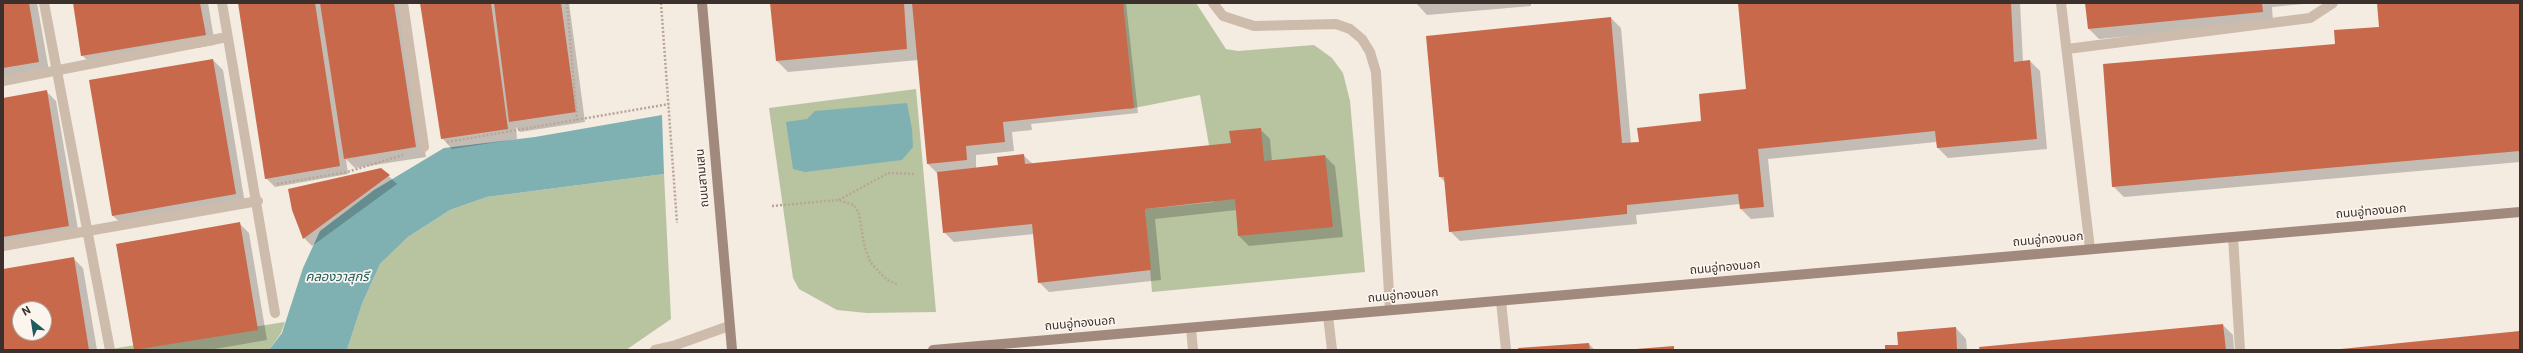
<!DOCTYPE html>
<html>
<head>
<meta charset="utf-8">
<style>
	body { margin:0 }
	#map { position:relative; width:2523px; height:353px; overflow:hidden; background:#f4ebe1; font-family:Roboto,sans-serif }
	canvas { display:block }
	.frame { position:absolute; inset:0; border:4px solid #3b302b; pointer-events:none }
	.north { position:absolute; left:12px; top:301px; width:40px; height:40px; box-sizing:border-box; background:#fbf5ee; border:1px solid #aea6a0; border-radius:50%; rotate:330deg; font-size:11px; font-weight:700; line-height:16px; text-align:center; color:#3b302b }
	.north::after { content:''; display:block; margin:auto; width:14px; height:18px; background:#1f5a5e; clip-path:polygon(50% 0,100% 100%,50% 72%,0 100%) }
</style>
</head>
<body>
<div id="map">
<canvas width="2523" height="353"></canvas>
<div class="frame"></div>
<div class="north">N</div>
</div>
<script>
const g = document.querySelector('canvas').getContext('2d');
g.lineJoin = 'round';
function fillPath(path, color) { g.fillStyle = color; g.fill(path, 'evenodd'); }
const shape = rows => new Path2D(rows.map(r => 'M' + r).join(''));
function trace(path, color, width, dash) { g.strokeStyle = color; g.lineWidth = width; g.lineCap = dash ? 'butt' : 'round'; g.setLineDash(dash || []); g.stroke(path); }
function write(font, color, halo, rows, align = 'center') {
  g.font = font + ' Roboto,"Noto Sans Thai",sans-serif'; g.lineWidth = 3.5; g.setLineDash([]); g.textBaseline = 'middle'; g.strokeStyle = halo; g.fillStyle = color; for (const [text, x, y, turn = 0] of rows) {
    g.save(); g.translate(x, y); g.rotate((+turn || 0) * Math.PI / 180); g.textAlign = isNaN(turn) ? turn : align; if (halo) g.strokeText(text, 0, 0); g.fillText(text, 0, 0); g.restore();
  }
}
fillPath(shape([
	[1120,3,1196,3,1226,49,1238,51,1314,45,1332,58,1343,73,1350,101,1365,272,1152,292,1145,209,1214,202,1209,145,1200,95,1129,109],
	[916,89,936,312,867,313,837,310,799,289,793,278,769,108],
	[664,174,671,319,626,350,347,350,362,304,380,264,408,237,450,210,487,197],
	[285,322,281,333,269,350,104,350]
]), '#b8c4a0');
fillPath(shape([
	[907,103,912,129,913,147,902,160,805,172,793,169,786,122,807,119,815,111],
	[662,115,664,174,487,197,450,210,408,237,380,264,362,304,347,350,269,350,282,333,303,268,320,231,374,190,444,148,535,137]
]), '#7fb0b2');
fillPath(shape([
	[3,3,37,3,49,71,3,79],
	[74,3,208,3,215,45,92,65,82,55],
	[239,3,401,3,426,157,355,168,346,159,348,174,275,187,266,178],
	[421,3,569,3,585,122,520,132,516,127,517,139,452,149,442,138],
	[771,3,1126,3,1138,113,1031,124,1032,130,1012,132,1014,151,976,155,976,169,999,166,1023,155,1033,164,1232,144,1260,129,1270,139,1272,161,1325,156,1335,166,1343,237,1249,246,1239,236,1237,210,1155,219,1161,280,1049,292,1039,282,1034,234,954,242,944,232,938,174,928,164,918,60,788,72,777,61],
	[1416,3,1531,3,1531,6,1427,15],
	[1739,3,2020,3,2023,62,2030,61,2040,71,2047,149,1948,158,1938,148,1936,142,1768,159,1774,217,1751,219,1741,209,1740,204,1636,215,1637,224,1460,241,1450,231,1445,182,1440,177,1611,18,1621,28,1631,144,1640,143,1702,122,1747,90],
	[2086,3,2313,3,2272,7,2273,23,2099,39,2089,29],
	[2378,3,2520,3,2520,162,2124,197,2113,186,2336,45,2380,27],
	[213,60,223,70,245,204,123,225,112,215],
	[46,91,56,101,79,235,3,248,3,99],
	[381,169,397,184,312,246,304,238,293,210],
	[239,223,249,233,267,340,209,350,135,350,118,244],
	[73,258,83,268,97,350,3,350,3,270],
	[20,309,44,309,44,333,20,333],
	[2223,325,2233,335,2234,350,1981,350],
	[1956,328,1966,339,1967,350,1886,350],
	[1589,344,1595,350,1519,350]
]), '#0003');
fillPath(shape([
	[3,3,29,3,39,62,3,68],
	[73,3,200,3,206,35,81,56],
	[238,3,315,3,340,166,265,179],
	[320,3,394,3,416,147,344,159],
	[420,3,491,3,508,129,441,139],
	[494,3,561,3,576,112,509,122],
	[770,3,904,3,907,49,776,61],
	[912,3,1123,3,1134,108,1003,122,1005,142,966,146,967,160,927,164],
	[1738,3,2011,3,2014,62,2030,60,2037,139,1937,148,1935,131,1758,149,1764,207,1740,209,1738,194,1627,205,1627,214,1449,232,1444,177,1439,177,1426,36,1611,17,1622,143,1639,142,1637,128,1701,121,1699,94,1746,89],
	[2085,3,2262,3,2263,12,2088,29],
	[2377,3,2520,3,2520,151,2112,187,2103,64,2335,44,2334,30,2379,27],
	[213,59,236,194,112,216,89,80],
	[47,90,69,226,3,237,3,98],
	[1261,128,1264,161,1325,155,1333,227,1238,236,1235,199,1145,209,1151,270,1038,283,1032,224,943,233,937,172,998,165,997,157,1024,154,1025,164,1231,143,1229,131],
	[381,168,390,175,303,239,292,210,288,189],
	[240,222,258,330,134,350,116,244],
	[74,257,89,350,3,350,3,269],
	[20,309,44,309,44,333,20,333],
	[2223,324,2226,350,1980,350,1979,347],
	[1956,327,1957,350,1885,350,1885,345,1898,345,1897,332],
	[2520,331,2520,350,2341,350,2341,349],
	[1589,343,1590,350,1518,350,1518,348],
	[1674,346,1674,350,1636,350,1636,349]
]), '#c8694b');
trace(shape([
	[567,3,577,120],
	[661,3,677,223],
	[447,142,669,104],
	[277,184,347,172,403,155],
	[839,200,888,173,914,174],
	[772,206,838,200,854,205,859,214,864,244,870,262,887,280,897,284]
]), '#b9a596', 2.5, [2, 2]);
trace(shape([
	[1213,3,1223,16,1254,26,1336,24,1350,29,1362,39,1370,52,1376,72,1390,310],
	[2061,3,2090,249],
	[2067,49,2310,18,2333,3],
	[2233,237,2240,350],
	[655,350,673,346,729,326]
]), '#cdbbac', 10);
trace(shape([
	[44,3,110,350],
	[222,3,275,313],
	[403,3,424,147],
	[3,81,227,37],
	[3,246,258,201],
	[1501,301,1506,350],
	[1328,316,1332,350],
	[1191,328,1193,350]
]), '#cdbbac', 10);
trace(shape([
	[702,3,732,350],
	[933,350,2520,212]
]), '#a18a7d', 10);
write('12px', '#3b302b', '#fbf5ee', [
	["ถนนสามเสน",703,178,-95],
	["ถนนอู่ทองนอก",2371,212,-5],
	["ถนนอู่ทองนอก",2048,240,-5],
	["ถนนอู่ทองนอก",1725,268,-5],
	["ถนนอู่ทองนอก",1403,296,-5],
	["ถนนอู่ทองนอก",1080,324,-5]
]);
write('italic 13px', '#1f5a5e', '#fbf5ee', [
	["คลองวาสุกรี",337,278]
]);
</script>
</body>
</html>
